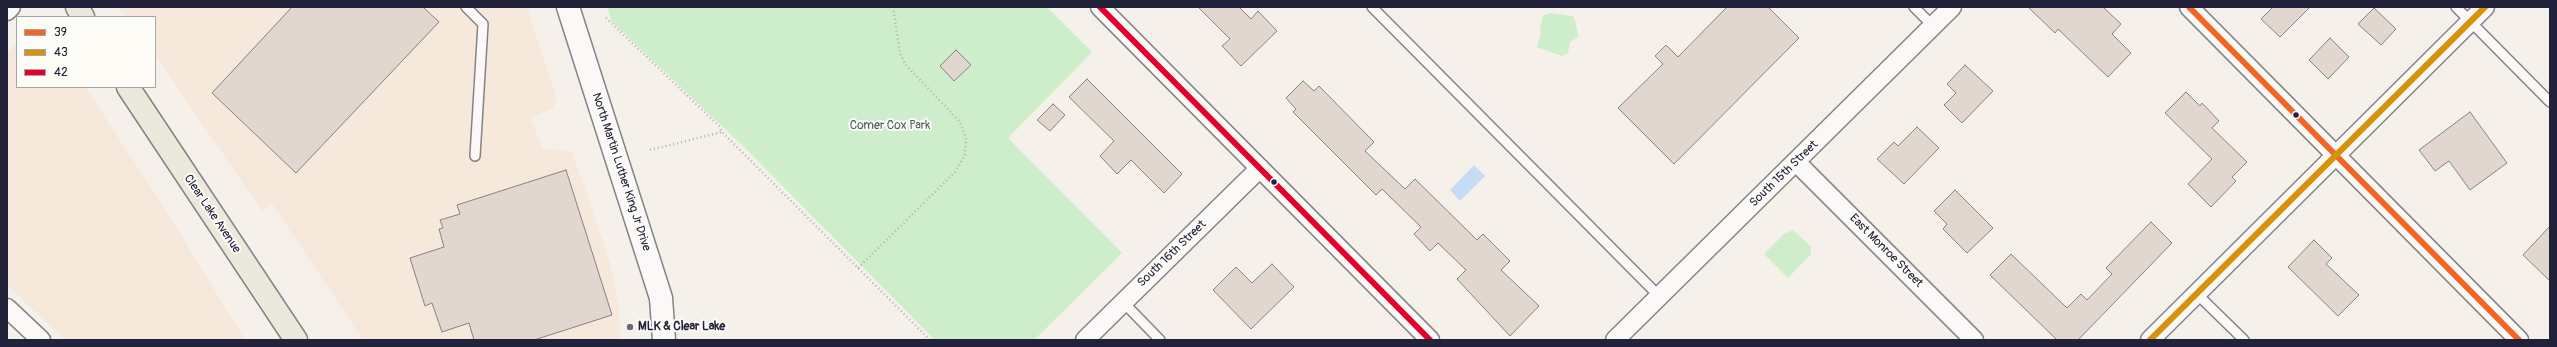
<!DOCTYPE html>
<html>
<head>
<meta charset="utf-8">
<style>
	body { margin:0 }
	#map { position:relative; width:2557px; height:347px; overflow:hidden; background:#f5f0ea; font-family:Pangolin,sans-serif }
	canvas { display:block }
	.frame { position:absolute; inset:0; border:8px solid #22223b; pointer-events:none }
	.legend { position:absolute; left:16px; top:16px; width:140px; height:72px; box-sizing:border-box; background:#fdfcf7; border:1px solid #a5a5ac; margin:0; padding:5px 7px; list-style:none; font-size:12px; color:#22223b }
	.legend li { display:flex; align-items:center; gap:8px; height:20px }
	.legend b { width:20px; border:1px solid #a5a5ac }
</style>
</head>
<body>
<div id="map">
<canvas width="2557" height="347"></canvas>
<div class="frame"></div>
<ul class="legend">
<li><b style="height:5px;background:#f26522"></b>39</li>
<li><b style="height:5px;background:#d79209"></b>43</li>
<li><b style="height:5px;background:#e4002b"></b>42</li>
</ul>
</div>
<script>
const g = document.querySelector('canvas').getContext('2d');
g.lineJoin = 'round';
function fillPath(path, color) { g.fillStyle = color; g.fill(path, 'evenodd'); }
const shape = rows => new Path2D(rows.map(r => 'M' + r).join(''));
function trace(path, color, width, dash) { g.strokeStyle = color; g.lineWidth = width; g.lineCap = dash ? 'butt' : 'round'; g.setLineDash(dash || []); g.stroke(path); }
function write(font, color, halo, rows, align = 'center') {
  g.font = font + ' Pangolin,sans-serif'; g.lineWidth = 4; g.setLineDash([]); g.textBaseline = 'middle'; g.strokeStyle = halo; g.fillStyle = color; for (const [text, x, y, turn = 0] of rows) {
    g.save(); g.translate(x, y); g.rotate((+turn || 0) * Math.PI / 180); g.textAlign = isNaN(turn) ? turn : align; if (halo) g.strokeText(text, 0, 0); g.fillText(text, 0, 0); g.restore();
  }
}
fillPath(shape([
	[118,7,525,7,528,10,557,100,552,109,530,118,543,149,572,151,611,266,618,303,621,340,363,340,271,202,262,211,155,55,155,17,126,17],
	[17,41,17,87,85,87,162,204,245,340,65,340,7,285,7,54]
]), '#f6e8db');
fillPath(shape([
	[607,7,1047,7,1092,52,1008,138,1122,253,1034,340,935,340,742,145,612,22],
	[1550,13,1573,16,1576,24,1578,37,1570,42,1568,53,1562,56,1537,47,1541,33,1540,27,1544,15],
	[1793,230,1811,247,1811,254,1788,278,1764,254,1784,234]
]), '#ceedca');
fillPath(shape([
	[1474,165,1485,176,1460,201,1450,190]
]), '#c5ddf4');
const building = shape([
	[292,7,423,7,439,22,296,173,212,93,292,7],
	[1198,7,1239,7,1251,19,1258,11,1277,31,1241,66,1222,46,1230,39,1198,7],
	[1727,7,1768,7,1799,38,1674,164,1618,108,1663,64,1655,56,1666,45,1678,57,1727,7],
	[2028,7,2103,7,2121,24,2112,34,2131,53,2108,77,2058,29,2055,33,2028,7],
	[2273,7,2310,7,2280,37,2261,19,2273,7],
	[2374,8,2396,29,2381,45,2358,24,2374,8],
	[2330,38,2349,57,2328,79,2309,60,2330,38],
	[956,50,971,65,954,81,940,66,956,50],
	[1965,65,1993,91,1962,123,1944,105,1956,93,1947,84,1965,65],
	[1087,79,1182,174,1164,193,1131,160,1117,174,1100,156,1114,141,1069,97,1087,79],
	[1303,81,1314,91,1319,86,1374,142,1365,151,1405,189,1415,179,1477,240,1483,234,1510,261,1501,270,1539,306,1510,336,1457,279,1466,270,1438,243,1430,251,1414,234,1421,227,1382,189,1376,195,1293,112,1296,109,1286,98,1303,81],
	[2186,92,2200,106,2202,103,2219,121,2212,128,2247,162,2232,177,2236,181,2211,207,2188,184,2212,159,2165,113,2186,92],
	[1053,104,1065,115,1050,131,1037,120,1053,104],
	[2470,112,2507,163,2470,190,2449,161,2435,171,2419,150,2470,112],
	[1917,127,1939,148,1904,184,1877,159,1894,142,1898,146,1917,127],
	[566,170,612,315,534,340,474,340,469,323,442,332,432,303,425,306,410,258,444,247,439,229,443,228,440,220,460,214,457,205,566,170],
	[1955,190,1993,228,1967,253,1943,229,1947,224,1934,211,1955,190],
	[2151,222,2172,243,2078,340,2057,340,1990,275,2011,254,2067,308,2081,294,2087,300,2112,274,2106,268,2151,222],
	[2550,226,2550,281,2523,255,2550,226],
	[2314,240,2332,258,2326,264,2359,295,2338,316,2288,267,2314,240],
	[1272,264,1294,287,1251,329,1213,290,1236,267,1252,283,1272,264]
]);
fillPath(building, '#e2d7ce');
trace(building, '#858385', 1);
const service = shape([
	[466,7,483,24,475,156],
	[1372,7,1659,296],
	[1914,7,1933,26],
	[2456,7,2550,102],
	[2197,294,2244,340],
	[1123,302,1160,340]
]);
const minor = shape([
	[1100,7,1430,340],
	[2189,7,2519,340],
	[7,11,11,7],
	[1796,162,1974,340],
	[7,308,41,340],
	[1085,340,1260,168],
	[1615,340,1952,7],
	[2150,340,2485,7]
]);
const tertiary = shape([
	[568,7,661,298,664,340]
]);
const primary = shape([
	[77,7,83,17],
	[128,87,296,340]
]);
trace(service, '#858385', 12);
trace(minor, '#858385', 21);
trace(tertiary, '#858385', 25);
trace(primary, '#858385', 25);
trace(shape([
	[606,18,719,126,722,132,930,340],
	[650,150,722,132],
	[858,268,955,172,965,155,966,138,960,122,905,64,900,53,893,7]
]), '#b3b2b4', 2.5, [1, 3]);
trace(service, '#faf9f7', 9);
trace(minor, '#faf9f7', 18);
trace(tertiary, '#faf9f7', 22);
trace(primary, '#ece8db', 22);
trace(shape([
	[2189,7,2519,340]
]), '#f26522', 6);
trace(shape([
	[2150,340,2485,7]
]), '#d79209', 6);
trace(shape([
	[1100,7,1430,340]
]), '#e4002b', 6);
for (const [x, y, r, color] of [
	[2296,115,3.5,"#22223b"],
	[1274,182,3.5,"#22223b"],
	[630,327,4,"#6c6a78"]
]) { const dot = new Path2D(); dot.arc(x, y, r, 0, 2 * Math.PI); g.fillStyle = color; g.fill(dot); trace(dot, '#fdfcf7', 1.5); }
write('12px', '#4c5e5e', '#fdfcf7', [
	["Comer Cox Park",890,126]
]);
write('12px', '#22223b', '#fdfcf7', [
	["North Martin Luther King Jr Drive",621,172,72],
	["South 15th Street",1784,174,-44],
	["Clear Lake Avenue",212,214,56],
	["East Monroe Street",1886,251,45],
	["South 16th Street",1172,254,-44]
]);
write('bold 12px', '#22223b', '#fdfcf7', [
	["MLK & Clear Lake",638,327]
], 'left');
</script>
</body>
</html>
